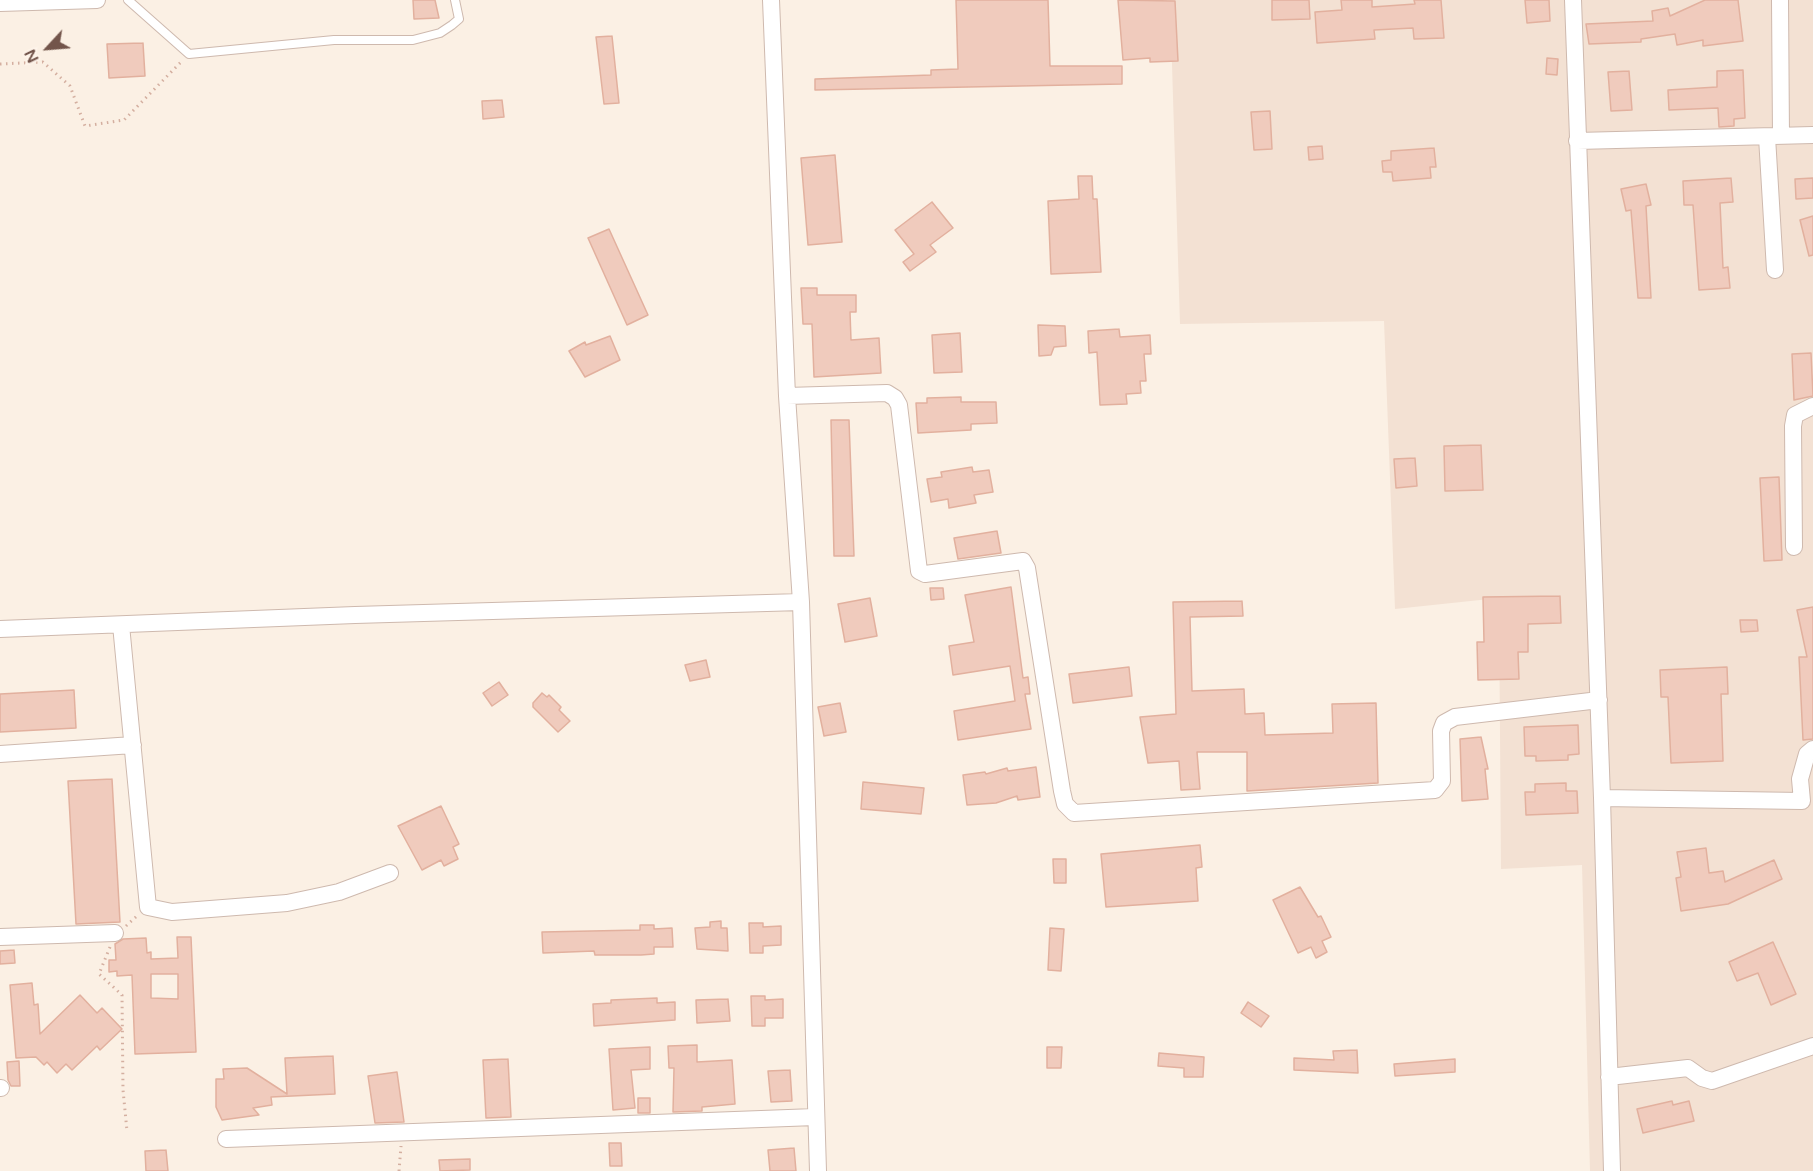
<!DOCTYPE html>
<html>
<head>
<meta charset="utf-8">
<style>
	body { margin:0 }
	#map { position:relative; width:1813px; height:1171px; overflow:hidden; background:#fbf0e4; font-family:"Varela Round",sans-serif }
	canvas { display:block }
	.north { position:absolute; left:18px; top:18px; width:60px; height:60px; -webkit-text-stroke:4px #fef4ea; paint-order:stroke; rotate:244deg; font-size:16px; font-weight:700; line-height:24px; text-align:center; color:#73554b }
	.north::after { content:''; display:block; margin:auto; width:21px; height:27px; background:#73554b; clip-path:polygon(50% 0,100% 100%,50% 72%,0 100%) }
</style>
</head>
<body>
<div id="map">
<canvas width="1813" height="1171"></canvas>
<div class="north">N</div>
</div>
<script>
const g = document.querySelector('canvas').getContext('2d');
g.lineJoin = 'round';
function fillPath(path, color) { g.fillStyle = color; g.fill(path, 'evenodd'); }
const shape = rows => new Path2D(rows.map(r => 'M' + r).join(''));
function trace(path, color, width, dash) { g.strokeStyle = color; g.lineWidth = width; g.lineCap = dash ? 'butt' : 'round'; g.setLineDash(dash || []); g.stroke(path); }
fillPath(shape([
	[1170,0,1813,0,1813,1171,1590,1171,1582,865,1501,869,1499,598,1395,609,1384,321,1180,324]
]), '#f3e1d3');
const building = shape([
	[413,0,435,0,439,18,414,19,413,0],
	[956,0,1048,0,1050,66,1122,66,1122,84,815,90,815,79,931,75,931,70,958,69,956,0],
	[1118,0,1175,1,1178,61,1150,62,1150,58,1123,60,1118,0],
	[1272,0,1309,0,1310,19,1272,20,1272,0],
	[1341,0,1372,0,1372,7,1415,4,1414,0,1441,0,1444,38,1414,39,1413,28,1374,30,1375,39,1317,43,1315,12,1342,10,1341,0],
	[1525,0,1549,0,1550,21,1527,23,1525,0],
	[1705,0,1738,0,1743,41,1703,46,1703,40,1677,45,1675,34,1641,39,1641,42,1589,44,1586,24,1653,21,1652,11,1668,8,1670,16,1705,0],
	[612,36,619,103,604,104,596,37,612,36],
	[143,43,145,76,109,78,107,44,143,43],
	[1547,58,1558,59,1557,75,1546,74,1547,58],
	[1743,70,1745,118,1734,119,1734,126,1719,127,1718,108,1669,110,1668,90,1717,87,1717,71,1743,70],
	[1629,71,1632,110,1611,111,1608,72,1629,71],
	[502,100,504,117,483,119,482,101,502,100],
	[1270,111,1272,149,1254,150,1251,112,1270,111],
	[1322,146,1323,159,1309,160,1308,147,1322,146],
	[1434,148,1436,167,1430,167,1431,178,1393,181,1392,172,1383,172,1382,161,1391,160,1391,151,1434,148],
	[835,155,842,242,808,245,801,158,835,155],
	[1078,176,1092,176,1093,199,1097,199,1101,272,1051,274,1048,201,1079,199,1078,176],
	[1731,178,1733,202,1720,203,1723,268,1728,267,1730,288,1699,290,1693,205,1684,205,1683,181,1731,178],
	[1813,178,1813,198,1796,199,1795,179,1813,178],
	[1646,184,1651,205,1646,206,1651,298,1638,298,1631,210,1626,211,1621,189,1646,184],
	[932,202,953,228,930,245,936,252,910,271,903,262,914,254,895,230,932,202],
	[1813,216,1813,255,1809,256,1800,220,1813,216],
	[609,229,648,315,627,325,588,238,609,229],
	[801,288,817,288,817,295,856,295,856,312,850,312,851,340,879,338,881,373,814,377,812,324,803,324,801,288],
	[1038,325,1065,326,1066,346,1054,347,1051,355,1039,356,1038,325],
	[1119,329,1120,337,1150,335,1151,354,1144,354,1146,381,1140,381,1141,393,1126,394,1127,404,1100,405,1097,352,1089,353,1088,331,1119,329],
	[960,333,962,372,934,373,932,335,960,333],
	[610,336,620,360,585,377,569,351,585,342,586,345,610,336],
	[1811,353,1813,396,1794,400,1792,354,1811,353],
	[961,397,961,402,996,402,997,423,971,424,971,430,918,433,916,403,927,403,927,398,961,397],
	[831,420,849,420,854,556,834,556,831,420],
	[1481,445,1483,490,1445,491,1444,446,1481,445],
	[1415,458,1417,486,1396,488,1394,459,1415,458],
	[972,467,973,472,989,470,993,492,974,495,976,503,949,508,948,499,931,502,927,479,942,477,941,472,972,467],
	[1779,477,1782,560,1764,561,1760,478,1779,477],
	[997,531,1001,553,958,559,954,538,997,531],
	[1011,587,1023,678,1028,677,1030,694,1025,694,1031,729,958,740,954,711,1015,701,1010,666,953,675,949,646,974,642,965,595,1011,587],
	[930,588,943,588,944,599,931,600,930,588],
	[1560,596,1561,623,1528,624,1528,652,1518,652,1519,679,1478,680,1477,642,1484,642,1483,597,1560,596],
	[870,598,877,636,845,642,838,604,870,598],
	[1242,601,1243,616,1190,617,1192,691,1244,689,1245,714,1264,713,1265,735,1333,733,1332,704,1376,703,1378,783,1247,791,1247,752,1197,752,1200,789,1181,790,1179,761,1148,763,1140,717,1176,714,1173,602,1242,601],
	[1813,607,1813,739,1803,740,1799,657,1807,657,1797,610,1813,607],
	[1740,620,1757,620,1758,631,1741,632,1740,620],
	[706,660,710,677,690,681,685,665,706,660],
	[1129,667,1132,696,1073,703,1069,674,1129,667],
	[1727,667,1728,694,1721,694,1723,761,1671,763,1668,697,1661,697,1660,670,1727,667],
	[499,682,508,695,492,706,483,693,499,682],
	[74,690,76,728,0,732,0,694,74,690],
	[542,693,547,697,549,695,561,707,559,710,570,721,558,732,533,707,533,703,542,693],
	[840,703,846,732,824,736,818,707,840,703],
	[1578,725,1579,754,1568,755,1568,760,1536,761,1536,756,1525,756,1524,727,1578,725],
	[1481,737,1488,769,1485,769,1488,799,1462,801,1460,739,1481,737],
	[1036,767,1040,797,1018,800,1017,796,996,803,967,805,963,775,985,772,986,774,1007,768,1008,771,1036,767],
	[112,779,120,922,76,924,68,781,112,779],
	[863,782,924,788,921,814,861,809,863,782],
	[1566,783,1566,791,1577,791,1578,813,1526,815,1525,792,1535,792,1535,784,1566,783],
	[441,806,459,844,453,847,458,859,444,866,441,860,422,870,398,826,441,806],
	[1200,845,1202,867,1196,868,1198,901,1106,907,1101,854,1200,845],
	[1706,848,1709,873,1723,871,1725,882,1774,860,1782,879,1728,904,1681,911,1676,878,1681,877,1677,852,1706,848],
	[1053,859,1066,859,1066,883,1054,883,1053,859],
	[1300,887,1318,917,1321,916,1331,937,1322,941,1327,952,1316,958,1311,947,1298,953,1273,900,1300,887],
	[721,921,721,928,727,928,728,951,697,949,695,928,710,927,710,922,721,921],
	[749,923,763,923,763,927,781,926,781,945,763,946,763,953,750,953,749,923],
	[640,925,654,925,654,929,672,928,673,947,654,947,654,954,641,955,595,955,594,951,543,953,542,932,640,930,640,925],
	[1050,928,1064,929,1061,971,1048,970,1050,928],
	[177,937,191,937,196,1052,135,1054,132,975,117,976,117,971,109,972,109,960,116,960,115,944,123,939,146,938,147,953,151,952,151,959,178,958,177,937],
	[151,974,178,974,178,999,151,998,151,974],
	[1773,942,1796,994,1771,1005,1758,973,1737,981,1729,962,1773,942],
	[14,950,15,963,0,964,0,951,14,950],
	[32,983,34,1005,38,1004,40,1034,80,995,97,1013,102,1008,122,1029,100,1050,97,1046,72,1070,66,1064,57,1073,47,1062,44,1065,36,1057,16,1058,10,985,32,983],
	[751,996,765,996,765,1000,783,999,783,1018,765,1018,765,1026,752,1026,751,996],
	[657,998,657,1003,675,1002,675,1020,594,1026,593,1004,611,1003,611,1000,657,998],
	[728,999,730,1021,697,1023,696,1000,728,999],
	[1248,1002,1269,1016,1261,1027,1241,1013,1248,1002],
	[697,1045,697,1062,732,1060,735,1104,702,1107,702,1111,673,1112,674,1068,669,1068,668,1046,697,1045],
	[650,1047,650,1069,631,1070,635,1108,613,1110,609,1049,650,1047],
	[1047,1047,1062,1047,1061,1068,1047,1068,1047,1047],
	[1357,1050,1358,1073,1294,1070,1294,1058,1334,1060,1333,1051,1357,1050],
	[1159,1053,1204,1057,1203,1077,1184,1077,1184,1068,1158,1066,1159,1053],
	[333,1056,335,1094,271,1097,272,1105,253,1108,259,1115,222,1120,216,1107,216,1079,224,1079,223,1069,247,1068,287,1094,285,1058,333,1056],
	[508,1059,511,1117,486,1118,483,1060,508,1059],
	[1455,1059,1455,1072,1395,1076,1394,1064,1455,1059],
	[19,1061,20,1086,11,1086,8,1080,7,1062,19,1061],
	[790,1070,792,1101,771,1102,768,1071,790,1070],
	[397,1072,404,1122,375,1123,368,1076,397,1072],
	[638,1098,650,1098,650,1113,638,1113,638,1098],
	[1672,1101,1673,1105,1689,1101,1694,1121,1643,1133,1637,1109,1672,1101],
	[609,1143,621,1143,622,1166,610,1166,609,1143],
	[794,1148,796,1171,770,1171,768,1150,794,1148],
	[166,1150,168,1171,146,1171,145,1151,166,1150],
	[470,1159,470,1170,440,1171,439,1160,470,1159]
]);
fillPath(building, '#f0cbbd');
trace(building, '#e2b09e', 1.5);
const service = shape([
	[128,0,189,54,334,40,413,40,440,33,452,25,459,19,455,0]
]);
const minor = shape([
	[771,0,787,396,801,602,818,1171],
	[1573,0,1602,798,1612,1171],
	[1780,0,1781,136],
	[0,3,97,0],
	[1767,137,1775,270],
	[1577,141,1813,135],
	[787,396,887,393,895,398,899,405,919,571,925,574,1023,561,1027,568,1062,791,1065,804,1074,813,1435,790,1442,781,1441,731,1444,723,1455,717,1599,700],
	[1794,547,1793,426,1795,415,1813,406],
	[121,625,148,907,172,912,287,903,339,892,390,873],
	[0,629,355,615,801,602],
	[0,754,133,745],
	[1602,798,1802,801,1800,779,1807,754,1813,749],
	[0,937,115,933],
	[1609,1077,1688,1068,1702,1078,1712,1081,1813,1046],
	[0,1088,1,1088],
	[226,1139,815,1117]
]);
trace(service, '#ceb9ae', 10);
trace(minor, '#ceb9ae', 18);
trace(shape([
	[0,64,43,62,70,86,85,126,124,120,182,61],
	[126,926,137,916],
	[110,947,99,974,122,995,123,1090,127,1131],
	[399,1171,401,1146]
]), '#d4afa0', 3, [1.5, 4.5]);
trace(service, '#fff', 8);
trace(minor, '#fff', 16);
</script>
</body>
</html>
